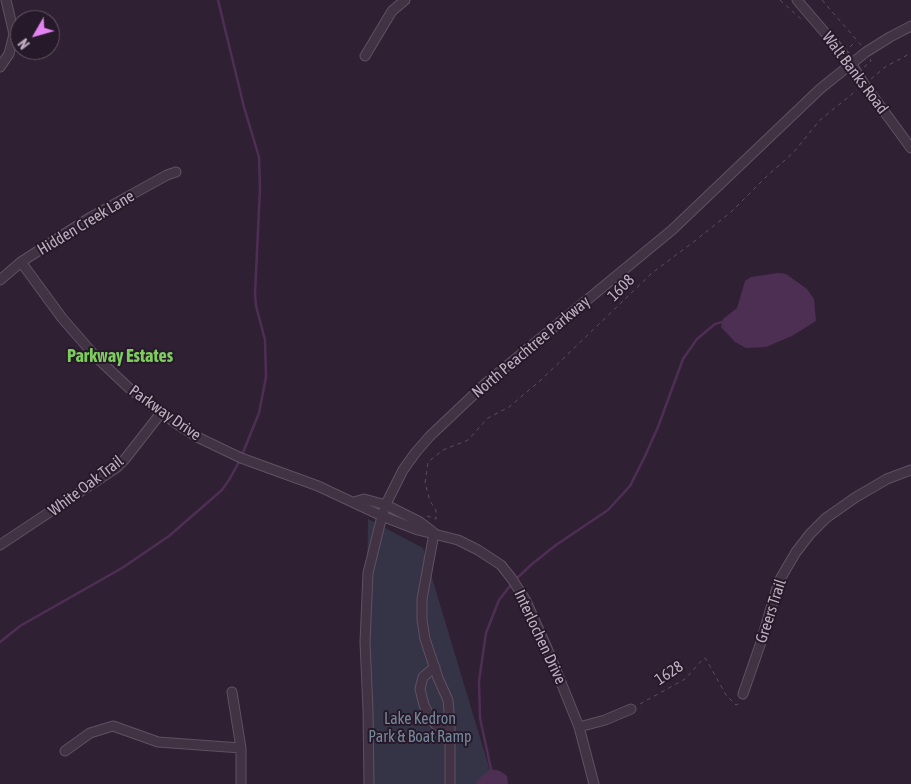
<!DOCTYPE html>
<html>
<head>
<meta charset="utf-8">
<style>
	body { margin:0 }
	#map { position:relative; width:911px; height:784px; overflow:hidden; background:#302034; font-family:"Asap Condensed",sans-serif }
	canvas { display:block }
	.north { position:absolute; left:10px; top:10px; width:50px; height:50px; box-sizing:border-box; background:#261929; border:1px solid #635466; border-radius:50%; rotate:232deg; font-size:14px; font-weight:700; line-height:20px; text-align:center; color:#bfadc2 }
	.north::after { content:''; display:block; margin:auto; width:18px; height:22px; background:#e482f1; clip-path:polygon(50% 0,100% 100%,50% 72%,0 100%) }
</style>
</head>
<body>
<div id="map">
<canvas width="911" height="784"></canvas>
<div class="north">N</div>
</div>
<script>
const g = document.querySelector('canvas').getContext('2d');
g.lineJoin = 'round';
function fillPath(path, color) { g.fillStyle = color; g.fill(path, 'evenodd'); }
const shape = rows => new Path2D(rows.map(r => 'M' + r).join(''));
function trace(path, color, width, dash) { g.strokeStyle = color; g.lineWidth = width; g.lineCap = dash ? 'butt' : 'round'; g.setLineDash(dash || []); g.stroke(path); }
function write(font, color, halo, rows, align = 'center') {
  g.font = font + ' "Asap Condensed",sans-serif'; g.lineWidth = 4; g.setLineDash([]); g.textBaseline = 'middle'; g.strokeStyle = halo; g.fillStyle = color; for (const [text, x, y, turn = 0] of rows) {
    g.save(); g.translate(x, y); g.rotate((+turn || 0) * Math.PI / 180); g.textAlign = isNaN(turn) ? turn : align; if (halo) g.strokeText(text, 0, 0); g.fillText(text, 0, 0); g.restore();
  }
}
fillPath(shape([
	[368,519,423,548,494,784,364,784]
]), '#353447');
fillPath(shape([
	[778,273,786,274,807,289,814,299,816,321,792,336,766,347,746,348,735,342,721,327,723,319,737,308,745,281,751,277],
	[491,769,500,771,507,776,508,784,476,784,481,777]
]), '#4e2f54');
trace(shape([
	[218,0,244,107,259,157,260,188,255,294,256,306,265,340,266,377,259,413,242,455],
	[0,642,20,626,122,568,169,536,222,490,229,480,240,460],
	[491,769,480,718,479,681,486,633,499,600,514,581,532,564,556,545,608,510,630,486,645,456,658,427,683,359,697,339,715,324,722,322]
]), '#4e2f54', 2.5);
const minor = shape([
	[797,0,851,63,864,84,911,148],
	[365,56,392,11,405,0],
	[0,67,9,54,14,34,6,0],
	[21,262,62,318,96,357,129,388,177,424,195,436,241,458,318,486,382,516,418,530,458,540,478,550,501,565,512,579,526,601,550,655,579,727,594,784],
	[0,280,21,262,91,217,167,175,176,172],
	[354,502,364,499,386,505,420,522,433,532],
	[434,533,422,599,422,620,425,639,438,678,448,700,450,724,450,784],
	[0,545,116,468,125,459,161,413],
	[435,667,423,677,420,689,424,705,429,715,436,725,450,731],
	[232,692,241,748,241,784],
	[743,694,760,645,779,581,796,552,810,534,826,518,856,497,887,479,911,470],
	[579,727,605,720,631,709],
	[65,751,90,733,113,726,158,742,241,748],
	[369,784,368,710,365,642,368,573,382,516,387,502,403,470,416,452,430,436,485,384,672,230,820,89,866,52,890,37,911,26]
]);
trace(minor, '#605063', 11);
trace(shape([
	[780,0,801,19],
	[822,0,861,45],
	[850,47,856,41],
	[864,67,871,61,870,59],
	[871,79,885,67,911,53],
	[427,516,436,519,436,510,430,501,425,483,428,462,443,450,468,440,488,418,509,407,541,380,652,273,696,240,731,212,768,175,793,153,820,120,857,90],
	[640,704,685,679,704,658,706,659,726,695,736,705,741,703]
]), '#584f62', 1, [4, 4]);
trace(minor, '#423344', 9);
write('16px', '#bfadc2', '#261929', [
	["Walt Banks Road",855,73,53],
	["Hidden Creek Lane",86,223,-31],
	["1608",621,288,-45],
	["North Peachtree Parkway",531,347,-40],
	["Parkway Drive",165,413,35],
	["White Oak Trail",86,486,-37],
	["Greers Trail",771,611,-72],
	["Interlochen Drive",540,637,65],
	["1628",669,673,-33]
]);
write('16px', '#75889b', '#261929', [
	["Lake Kedron",420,719],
	["Park & Boat Ramp",420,737]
]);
write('bold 18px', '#7ecc5e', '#261929', [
	["Parkway Estates",120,356]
]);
</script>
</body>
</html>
